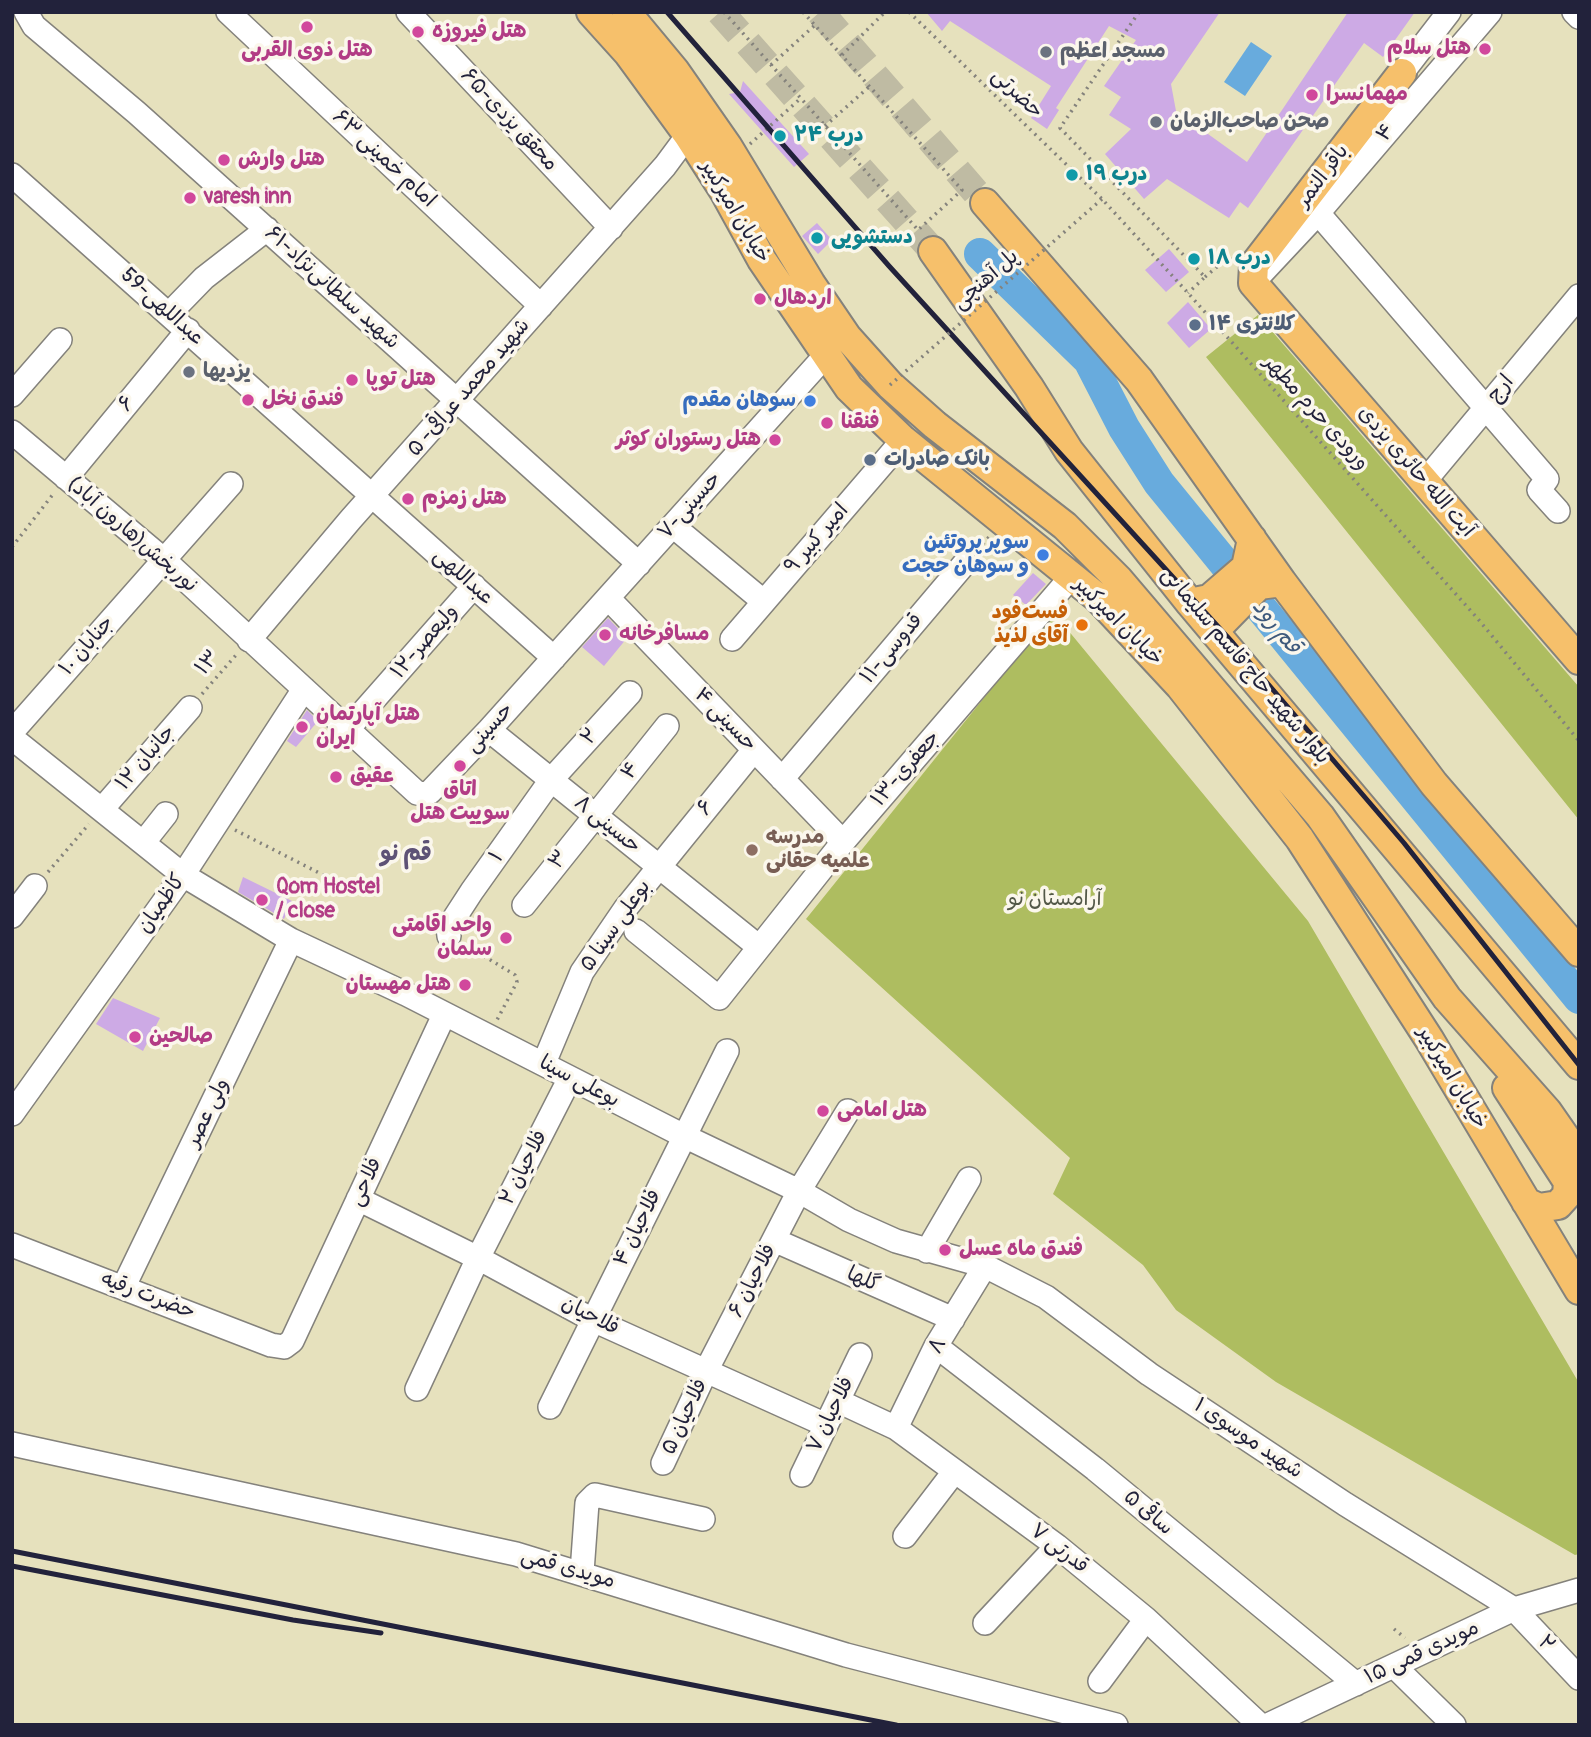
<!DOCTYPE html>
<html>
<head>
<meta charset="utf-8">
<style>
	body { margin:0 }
	#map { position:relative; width:1591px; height:1737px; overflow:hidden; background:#e6e1bd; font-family:Pangolin,sans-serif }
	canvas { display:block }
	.frame { position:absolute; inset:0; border:14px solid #22223b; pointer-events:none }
</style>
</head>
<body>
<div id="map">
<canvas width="1591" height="1737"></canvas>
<div class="frame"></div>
</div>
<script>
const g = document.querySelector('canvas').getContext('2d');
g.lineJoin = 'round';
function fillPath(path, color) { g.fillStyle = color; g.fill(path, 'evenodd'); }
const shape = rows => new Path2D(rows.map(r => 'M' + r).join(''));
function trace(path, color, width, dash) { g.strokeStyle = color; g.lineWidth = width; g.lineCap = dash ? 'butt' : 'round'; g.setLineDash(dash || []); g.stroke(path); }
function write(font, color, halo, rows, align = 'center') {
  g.font = font + ' Pangolin,"Playpen Sans Arabic",sans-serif'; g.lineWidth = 7; g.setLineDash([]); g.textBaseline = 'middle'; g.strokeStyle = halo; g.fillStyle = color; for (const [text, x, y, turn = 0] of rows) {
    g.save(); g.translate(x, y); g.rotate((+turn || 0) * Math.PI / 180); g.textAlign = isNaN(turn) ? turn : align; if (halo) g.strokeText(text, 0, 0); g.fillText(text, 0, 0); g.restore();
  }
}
fillPath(shape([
	[1258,315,1579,687,1579,820,1206,357],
	[1053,612,1308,921,1579,1383,1579,1554,1575,1555,1276,1382,1176,1310,1143,1265,1053,1194,1070,1158,806,919]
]), '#aebd60');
fillPath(shape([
	[1251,42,1272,56,1245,96,1224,82]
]), '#68abdd');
trace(shape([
	[980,254,1089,360,1124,428,1159,483,1579,998]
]), '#68abdd', 32);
fillPath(shape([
	[926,12,1220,12,1171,84,1176,111,1247,162,1348,12,1415,12,1383,57,1364,43,1248,208,1240,202,1229,218,1167,179,1144,199,1105,154,1131,129,1109,115,1121,97,1104,86,1136,40,1109,26,1056,108,1059,110,1047,129,1031,118,1051,86,950,21,942,31],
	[743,81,809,154,794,167,729,94,740,92],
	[817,223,832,240,818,254,802,236],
	[1169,249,1189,272,1166,292,1145,270],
	[1188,302,1211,329,1189,348,1167,323],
	[1033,573,1046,584,1026,605,1013,595],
	[608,618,627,638,604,666,582,647],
	[307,710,318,721,296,747,287,741],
	[243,877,292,901,284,919,238,892],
	[113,998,160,1018,143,1051,96,1024]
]), '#cdaae5');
trace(shape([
	[720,12,933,251],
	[820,12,985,203]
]), '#bfbba3', 28, [28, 14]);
const minor = shape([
	[26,12,34,26,137,113,639,564],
	[228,12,541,306],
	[408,12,611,228],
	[1574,12,1579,17],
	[1402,73,1449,12],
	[12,175,554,658],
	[1318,213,1547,479,1539,490,1558,511],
	[1259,276,1318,213,1490,12],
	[170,313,204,278,267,229],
	[12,395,60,340],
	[12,432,163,559,417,793,424,794,430,792,489,730,826,355],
	[66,478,188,330],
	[1424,482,1579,296],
	[673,526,763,601],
	[608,598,843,842],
	[732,639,903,440],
	[249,640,351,519,665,166,688,135],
	[348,729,474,586],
	[489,730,759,947],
	[12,732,231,484],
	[12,738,183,875,291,940,406,994,684,1136,799,1191,849,1220,896,1241,985,1266,1046,1297,1149,1374,1345,1504,1514,1609,1579,1678],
	[782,779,965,563],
	[103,808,190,708],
	[143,843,166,814],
	[524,905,667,726],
	[12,916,35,886],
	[636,931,719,998,843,842,1072,576],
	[449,936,448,928,472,891,551,780,630,693],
	[544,1063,582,972,625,909,754,750],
	[12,1114,183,875,304,689],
	[358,1199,478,1258,593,1320,826,1425],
	[774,1240,953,1319],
	[12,1245,271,1345,284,1347,292,1341,444,1015],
	[927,1251,969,1179],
	[124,1286,291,940],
	[936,1346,1095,1469,1356,1684],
	[417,1389,478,1258,570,1078],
	[838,1401,896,1428,1057,1546,1146,1619,1260,1725],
	[550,1407,727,1051],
	[896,1428,936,1346,985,1266],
	[12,1444,516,1554,846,1655,1116,1725],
	[663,1463,706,1371,799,1191,848,1111],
	[802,1475,860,1355],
	[905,1536,954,1472],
	[582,1572,587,1503,595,1495,703,1519],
	[985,1623,1057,1546],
	[1395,1667,1454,1725],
	[1100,1681,1146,1619],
	[1268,1725,1514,1609,1579,1590]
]);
const major = shape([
	[591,12,628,53,688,135,724,191,762,260,849,388,903,440,1098,598,1180,686,1300,839,1429,1039,1579,1290],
	[626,12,675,71,728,147,811,284,847,337,890,385,935,425,1065,526,1119,580,1320,816,1447,998,1547,1111,1579,1157],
	[1402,73,1254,265,1253,283,1579,660],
	[985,203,1139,380,1282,582,1434,784,1579,952],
	[933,251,1029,387,1069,451,1190,603,1579,1065],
	[1190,603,1209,599,1246,567,1252,539],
	[1214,631,1259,585,1282,582],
	[1507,1088,1568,1182,1567,1195,1558,1205,1539,1208,1526,1202]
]);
trace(minor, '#84827c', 26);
trace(major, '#84827c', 32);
trace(shape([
	[724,12,918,230,962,190,803,12],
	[909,12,1102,199,1188,293,1478,619,1579,741],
	[1139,12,1060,128,1205,277,1188,293],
	[842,55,885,12],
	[771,65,815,25],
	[825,126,870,86],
	[750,144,801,98],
	[1205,277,1230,256,1232,258],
	[12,547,54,493],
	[978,549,990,536],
	[202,694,236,655],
	[235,830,333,880],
	[48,872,89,824],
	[466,945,515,975,517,982,497,1020],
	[1394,1629,1405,1638]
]), '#84827c', 3.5, [2, 5]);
trace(minor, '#fff', 23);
trace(major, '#f6c06b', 28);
trace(shape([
	[667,12,889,266,1233,643,1404,843,1579,1065],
	[12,1551,896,1725],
	[12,1566,293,1620,381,1633]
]), '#22223b', 5);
trace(shape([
	[890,385,1102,199]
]), '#84827c', 3.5, [2, 5]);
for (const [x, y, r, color] of [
	[307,27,7,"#d1479c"],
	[418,32,7,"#d1479c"],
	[1485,49,7,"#d1479c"],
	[1046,52,7,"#6b7280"],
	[1312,95,7,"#d1479c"],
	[1156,122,7,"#6b7280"],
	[780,136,7,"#0f9aa8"],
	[224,160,7,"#d1479c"],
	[1072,175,7,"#0f9aa8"],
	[190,198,7,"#d1479c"],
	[817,238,7,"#0f9aa8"],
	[1194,259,7,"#0f9aa8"],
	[760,299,7,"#d1479c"],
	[1195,325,7,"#5c6f8a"],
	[189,372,7,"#6b7280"],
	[352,380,7,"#d1479c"],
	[248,400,7,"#d1479c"],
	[810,401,7,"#3f7fe0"],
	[827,423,7,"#d1479c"],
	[775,440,7,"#d1479c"],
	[870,460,7,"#5c6f8a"],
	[408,499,7,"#d1479c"],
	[1043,555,7,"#3f7fe0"],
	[1082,625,7,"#e8710a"],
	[605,635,7,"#d1479c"],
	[302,727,7,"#d1479c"],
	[460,766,7,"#d1479c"],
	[336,777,7,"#d1479c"],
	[752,850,7,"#8d6e63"],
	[262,900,7,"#d1479c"],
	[506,938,7,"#d1479c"],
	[465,985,7,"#d1479c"],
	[135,1037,7,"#d1479c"],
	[823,1111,7,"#d1479c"],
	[945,1250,7,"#d1479c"]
]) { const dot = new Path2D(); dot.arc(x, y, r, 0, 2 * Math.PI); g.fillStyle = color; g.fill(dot); trace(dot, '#fbf7ec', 2.5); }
write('bold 21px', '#b23c85', '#fbf7ec', [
	["هتل فیروزه",432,32],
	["هتل سلام",1471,49,"right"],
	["هتل ذوی القربی",307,51,"center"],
	["مهمانسرا",1326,95],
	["هتل وارش",238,160],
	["varesh inn",204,198],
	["اردهال",774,299],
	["هتل توپا",366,380],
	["فندق نخل",262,400],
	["فنقنا",841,423],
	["هتل رستوران کوثر",761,440,"right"],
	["هتل زمزم",422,499],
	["مسافرخانه",619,635],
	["هتل آپارتمان",316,715],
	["ایران",316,739],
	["عقیق",350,777],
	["اتاق",460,790,"center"],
	["سوییت هتل",460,814,"center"],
	["Qom Hostel",276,888],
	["/ close",276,912],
	["واحد اقامتی",492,926,"right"],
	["سلمان",492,950,"right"],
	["هتل مهستان",451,985,"right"],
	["صالحین",149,1037],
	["هتل امامی",837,1111],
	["فندق ماه عسل",959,1250]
], 'left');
write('bold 21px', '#5b616d', '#fbf7ec', [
	["مسجد اعظم",1060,52],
	["صحن صاحب‌الزمان",1170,122],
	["یزدیها",203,372]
], 'left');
write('21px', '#22223b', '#fbf7ec', [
	["حضرتی",1017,94,44],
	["محقق یزدی-۶۵",509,120,47],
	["۴",1386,133,-50],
	["امام خمینی ۶۳",384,159,43],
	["باقر النمر",1323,176,-53],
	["خیابان امیرکبیر",735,212,59],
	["پل آهنچی",986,280,-41],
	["شهید سلطانی‌نژاد-۶۱",332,288,42],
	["عبداللهی-59",162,307,42],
	["شهید محمد عراقی- ۵",469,388,-49],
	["ارج",1501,389,-50],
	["۶",127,404,-50],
	["ورودی حرم مطهر",1316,413,48],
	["آیت الله‌ حائری‌ یزدی",1416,472,49],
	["حسینی-۷",690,506,-48],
	["نوربخش(هارون آباد)",132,535,41],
	["امیر کبیر ۹",817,539,-49],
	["عبداللهی",463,577,42],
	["خیابان امیرکبیر",1118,622,45],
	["ولیعصر-۱۲",425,642,-49],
	["جنابان ۱۰",87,646,-49],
	["قدوسی-۱۱",892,649,-50],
	["۱۳",208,663,-49],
	["بلوار شهید حاج قاسم سلیمانی",1245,666,50],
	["حسینی ۴",725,720,46],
	["حسینی",490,728,-47],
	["۲",590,737,-48],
	["جانبان ۱۲",146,758,-49],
	["جعفری-۱۳",906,769,-49],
	["۴",631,771,-51],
	["۶",706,808,-51],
	["حسینی ۸",607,825,39],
	["۱",497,857,-55],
	["۳",559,860,-51],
	["کاظمیان",162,904,-55],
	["بوعلی سینا ۵",616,926,-55],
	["خیابان امیرکبیر",1452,1078,59],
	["بوعلی سینا",579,1082,28],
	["ولی عصر",208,1113,-64],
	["فلاحیان ۲",524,1168,-63],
	["فلاحی",366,1182,-65],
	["فلاحیان ۴",638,1228,-64],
	["گلها",863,1280,24],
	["فلاحیان ۶",753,1281,-63],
	["حضرت رقیه",148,1296,21],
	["فلاحیان",590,1316,27],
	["۸",938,1346,-61],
	["فلاحیان ۷",831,1415,-64],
	["فلاحیان ۵",685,1417,-65],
	["شهید موسوی ۱",1248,1439,34],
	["ساقی ۵",1148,1513,40],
	["قدرتی ۷",1059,1549,38],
	["مویدی قمی",568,1569,16],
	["۲",1546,1644,47],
	["مویدی قمی ۱۵",1422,1653,-25]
]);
write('bold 21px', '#0d838f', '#fbf7ec', [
	["درب ۲۴",794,136],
	["درب ۱۹",1086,175],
	["دستشویی",831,238],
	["درب ۱۸",1208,259]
], 'left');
write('bold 21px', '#4e5e75', '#fbf7ec', [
	["کلانتری ۱۴",1209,325],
	["بانک صادرات",884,460]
], 'left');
write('bold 21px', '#366cbe', '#fbf7ec', [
	["سوهان مقدم",796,401],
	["سوپر پروتئین",1029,543],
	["و سوهان حجت",1029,567]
], 'right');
write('bold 21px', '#c56008', '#fbf7ec', [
	["فست‌فود",1068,613],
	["آقای لذیذ",1068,637]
], 'right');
write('bold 21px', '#785e54', '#fbf7ec', [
	["مدرسه",766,838],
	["علمیه حقانی",766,862]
], 'left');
write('21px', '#535848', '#fbf7ec', [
	["آرامستان نو",1055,900]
]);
write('italic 23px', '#3e597c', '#fbf7ec', [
	["قم رود",1276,627,51]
]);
write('bold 23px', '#5e5276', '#fbf7ec', [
	["قم نو",406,854]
]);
</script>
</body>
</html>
